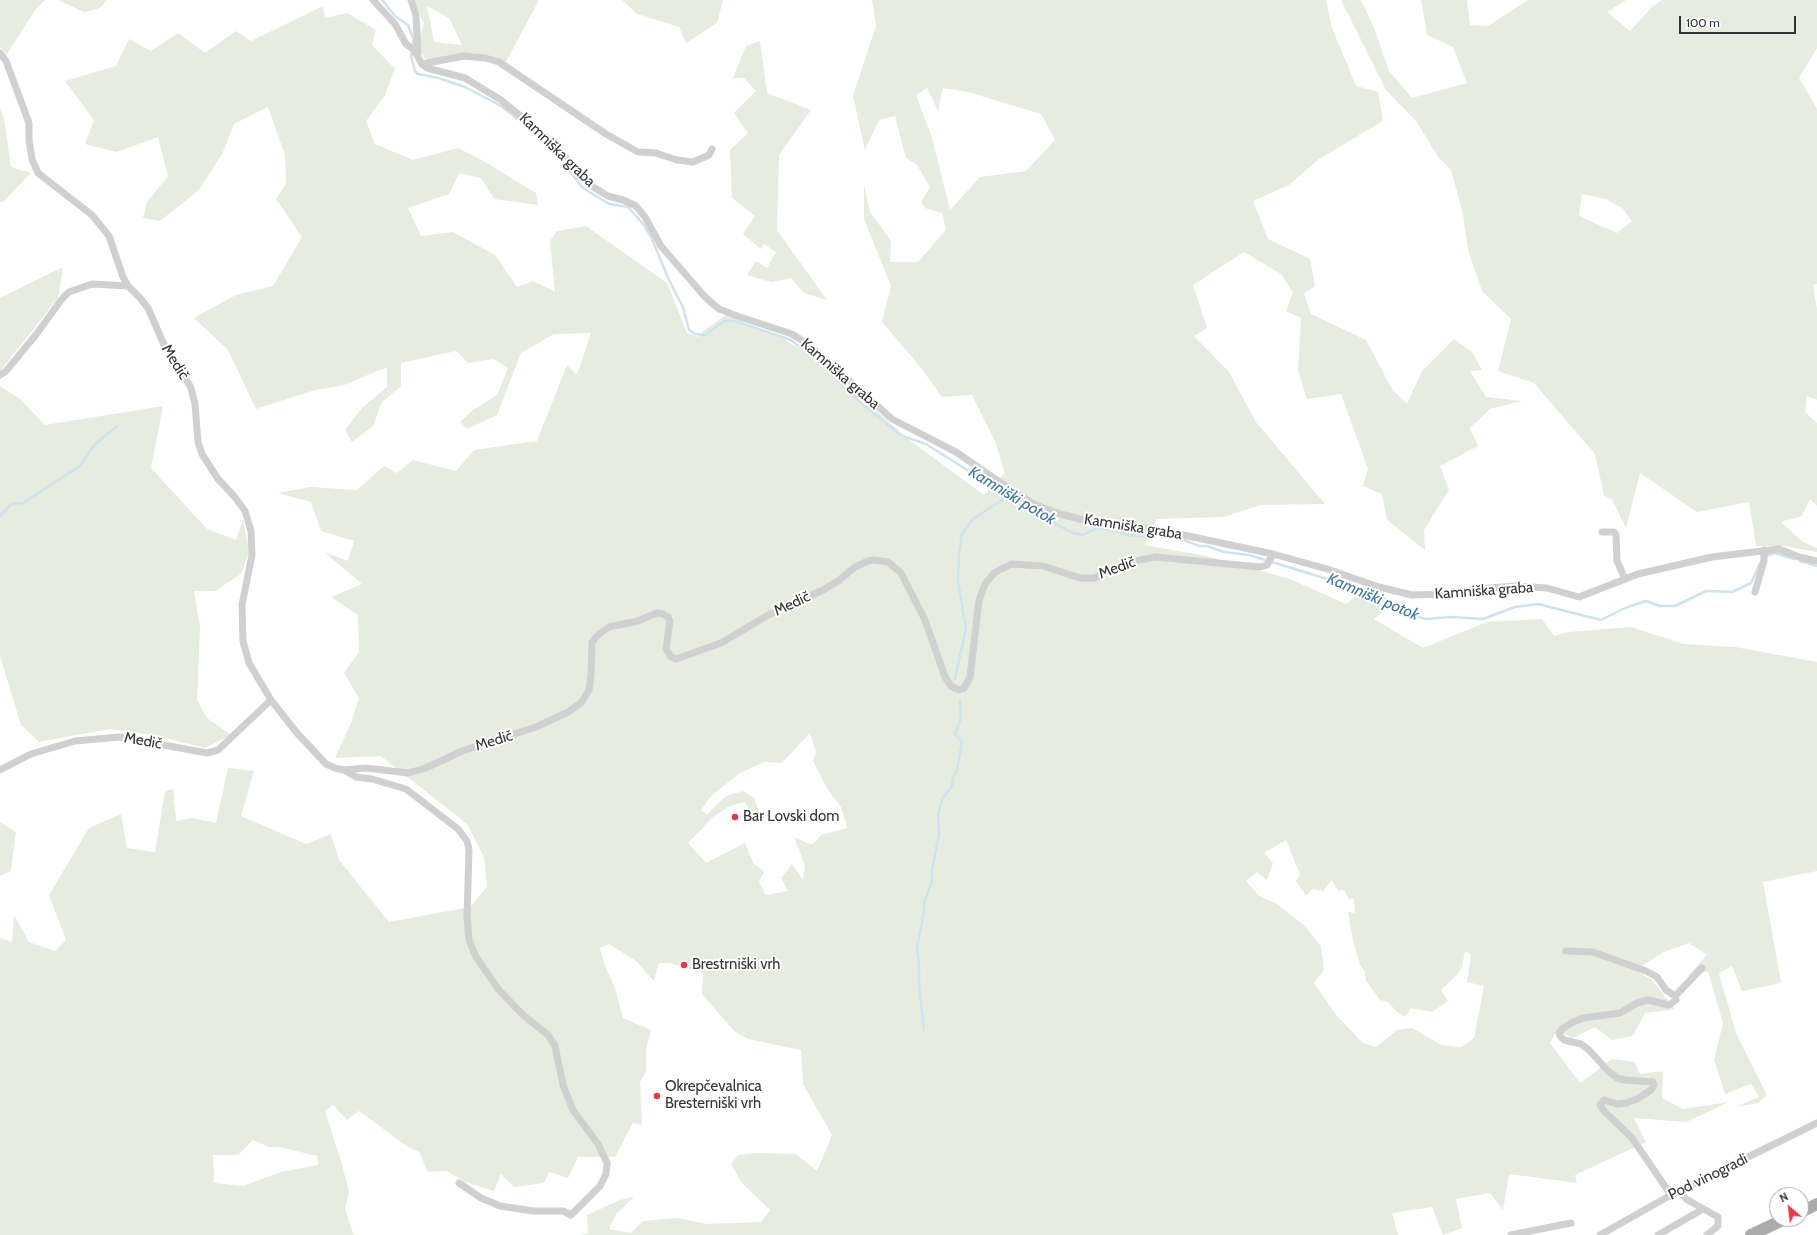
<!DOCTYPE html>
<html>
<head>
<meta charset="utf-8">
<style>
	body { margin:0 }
	#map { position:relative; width:1817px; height:1235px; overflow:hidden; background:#fff; font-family:Cabin,sans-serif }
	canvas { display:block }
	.north { position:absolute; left:1769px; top:1187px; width:40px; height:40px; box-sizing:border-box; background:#fff; border:1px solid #adadad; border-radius:50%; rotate:332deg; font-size:11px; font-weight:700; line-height:16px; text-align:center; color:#333 }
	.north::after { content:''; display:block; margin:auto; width:14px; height:18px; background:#e63946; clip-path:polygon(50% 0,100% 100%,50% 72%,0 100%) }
	.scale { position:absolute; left:1679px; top:16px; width:117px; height:18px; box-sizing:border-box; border:2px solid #333; border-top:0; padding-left:5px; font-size:12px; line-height:14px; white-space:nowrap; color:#333; -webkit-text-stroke:3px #fff; paint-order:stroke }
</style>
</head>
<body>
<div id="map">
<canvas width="1817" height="1235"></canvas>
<div class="north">N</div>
<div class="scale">100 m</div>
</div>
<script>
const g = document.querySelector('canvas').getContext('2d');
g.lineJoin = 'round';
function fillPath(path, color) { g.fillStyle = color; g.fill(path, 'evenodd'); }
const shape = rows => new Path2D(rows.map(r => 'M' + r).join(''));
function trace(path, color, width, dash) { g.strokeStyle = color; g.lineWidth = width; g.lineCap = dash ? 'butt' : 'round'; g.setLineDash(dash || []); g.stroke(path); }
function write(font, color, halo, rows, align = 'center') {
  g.font = font + ' Cabin,sans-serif'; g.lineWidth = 4; g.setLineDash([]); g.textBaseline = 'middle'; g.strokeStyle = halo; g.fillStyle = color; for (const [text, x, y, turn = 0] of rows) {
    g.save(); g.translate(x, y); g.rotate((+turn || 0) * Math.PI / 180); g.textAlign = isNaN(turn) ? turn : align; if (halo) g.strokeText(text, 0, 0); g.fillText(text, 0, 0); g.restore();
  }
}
fillPath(shape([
	[0,0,45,0,35,10,7,54,0,47],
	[58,0,107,0,99,9,84,12],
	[414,0,539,0,506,62,473,53,446,63,425,59,417,44,424,24],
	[427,6,449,18,462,45,434,42],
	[622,0,723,0,717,23,686,43,679,27,637,14],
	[872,0,1326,0,1332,28,1356,86,1378,92,1383,121,1319,159,1289,185,1253,201,1268,239,1310,259,1315,286,1304,294,1311,314,1366,340,1392,389,1407,404,1422,371,1454,339,1472,352,1482,370,1470,371,1486,397,1522,401,1490,409,1470,428,1478,446,1440,466,1449,490,1424,530,1425,550,1387,520,1382,494,1363,486,1368,469,1341,394,1307,399,1298,371,1301,318,1286,311,1293,293,1281,274,1244,252,1193,285,1207,328,1194,336,1229,372,1256,422,1325,504,1260,505,1224,517,1157,519,1145,545,1206,556,1290,579,1346,604,1367,587,1395,602,1374,619,1423,648,1487,622,1542,619,1554,636,1568,632,1631,627,1684,644,1735,647,1817,662,1817,871,1763,882,1781,983,1742,991,1732,966,1719,973,1736,1033,1767,1095,1758,1103,1735,1107,1759,1097,1751,1084,1725,1094,1714,1060,1723,1023,1708,971,1688,976,1707,955,1689,943,1664,952,1635,970,1652,980,1675,1009,1645,1013,1633,1036,1612,1040,1595,1027,1573,1038,1557,1031,1550,1043,1580,1083,1612,1059,1635,1062,1640,1074,1663,1071,1662,1098,1683,1109,1729,1102,1686,1122,1634,1118,1646,1142,1575,1175,1577,1183,1509,1174,1503,1210,1490,1193,1456,1199,1462,1228,1443,1235,1432,1207,1392,1213,1398,1235,581,1235,588,1233,587,1215,620,1200,634,1197,616,1214,609,1229,631,1233,643,1221,677,1218,707,1224,761,1222,770,1210,742,1183,731,1164,738,1155,757,1153,796,1154,817,1171,832,1135,803,1084,801,1050,748,1039,734,1031,702,994,703,973,670,963,659,963,654,981,636,961,609,944,600,948,605,966,615,988,623,1018,651,1030,646,1049,646,1072,640,1082,642,1125,633,1123,615,1157,578,1157,568,1178,549,1172,544,1183,514,1187,501,1174,494,1191,465,1182,447,1171,428,1172,419,1152,408,1147,359,1111,347,1120,333,1105,325,1111,341,1161,349,1192,345,1209,353,1233,356,1235,0,1235,0,938,12,942,14,915,29,942,55,951,66,940,49,895,89,828,121,814,127,848,155,852,165,791,173,789,176,821,192,818,216,823,228,768,254,771,241,816,306,844,331,834,339,860,389,922,470,907,487,887,484,857,467,824,381,756,335,758,351,723,359,698,344,673,359,652,358,615,331,597,362,584,324,552,348,561,354,541,321,531,311,502,278,493,310,487,357,490,384,466,397,473,413,460,456,471,474,450,537,441,567,365,577,375,591,333,554,334,521,353,497,415,467,429,460,422,473,410,497,395,508,368,494,359,468,363,456,351,401,363,401,386,382,402,373,426,352,442,345,430,363,407,387,387,387,367,344,385,315,390,256,409,228,350,194,318,236,295,273,286,302,237,276,199,286,184,285,155,268,107,234,124,223,152,199,190,160,221,143,218,147,202,168,176,158,137,117,152,85,144,94,120,65,81,116,66,129,39,151,51,178,33,205,53,236,31,251,41,323,6,325,18,347,13,376,30,372,45,395,69,385,95,366,121,375,144,413,160,458,148,480,159,536,193,538,205,494,199,481,178,459,173,449,194,408,208,421,236,453,232,495,255,517,287,533,281,555,292,550,241,557,231,586,226,667,283,687,333,699,337,703,331,726,315,782,338,819,361,912,442,984,495,1005,473,995,441,972,395,942,397,918,364,882,322,891,286,864,219,864,185,870,212,891,241,890,262,918,262,946,230,942,213,925,208,921,202,930,187,917,165,906,158,895,116,879,120,865,150,853,96,876,26],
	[927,88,938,111,943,88,968,92,1041,114,1055,140,1026,171,980,177,950,210,932,138,916,95],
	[810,733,816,752,813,761,828,790,841,807,847,828,821,835,812,845,794,837,805,866,803,880,792,864,781,878,788,891,766,895,759,882,764,871,754,864,745,843,706,863,688,843,713,817,730,806,745,802,756,820,762,819,754,798,743,791,726,796,707,814,701,810,711,796,740,773,764,762,782,763],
	[1286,840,1300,874,1296,881,1306,896,1312,889,1323,891,1332,880,1338,891,1344,890,1349,899,1354,899,1355,913,1348,912,1353,940,1360,965,1365,972,1366,981,1380,1000,1388,1002,1396,1011,1405,1017,1411,1008,1432,1012,1448,1001,1441,990,1458,974,1462,967,1465,951,1471,955,1467,982,1484,986,1474,1038,1468,1043,1461,1047,1441,1045,1412,1028,1397,1030,1376,1047,1363,1043,1337,1016,1314,983,1324,970,1321,946,1305,926,1277,904,1259,896,1246,881,1257,872,1267,880,1273,863,1264,853],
	[253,1140,269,1147,280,1147,317,1156,318,1165,281,1172,243,1186,214,1183,213,1155,238,1155],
	[1341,0,1359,0,1362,2,1375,30,1389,71,1412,98,1467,83,1453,47,1427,35,1421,0,1467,0,1470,25,1488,26,1528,0,1626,0,1607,12,1630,31,1652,7,1662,0,1817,0,1817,48,1799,78,1817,109,1817,284,1813,285,1817,309,1817,400,1807,396,1805,412,1817,423,1817,506,1810,499,1802,516,1781,522,1803,542,1817,548,1817,552,1785,546,1756,546,1749,502,1697,512,1640,473,1626,528,1612,500,1604,495,1595,454,1534,383,1498,371,1511,319,1482,291,1469,253,1462,210,1451,170,1439,158,1416,121,1386,90],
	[1582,194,1606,199,1622,208,1632,221,1617,233,1579,216],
	[760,41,767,93,811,110,779,155,777,230,827,300,804,293,791,278,771,282,747,275,756,261,767,268,776,252,764,244,761,249,743,234,755,216,732,198,730,150,748,133,734,113,756,91,744,78,733,78,746,46],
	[0,108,4,119,11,167,31,173,3,202,0,202],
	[63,267,58,298,0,371,0,298],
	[0,386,20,399,45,425,163,406,151,468,207,529,236,540,243,520,249,552,241,574,215,591,194,591,200,627,197,700,207,718,231,735,205,748,153,735,109,729,39,742,21,725,0,656],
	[0,822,16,832,11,871,0,876]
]), '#e6ecdf');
trace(shape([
	[382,0,395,16,408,25,413,38,413,47],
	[412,51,411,56,415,71,418,74,438,78,465,87,501,106,524,124],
	[544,139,583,188,609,204,628,207,644,225,652,239,668,278,683,307,689,330,695,334,705,335,724,321,735,321,791,340,818,361,858,400,900,435,926,444,1035,513,1073,533,1083,535,1097,528,1117,531,1128,535,1140,536,1151,533,1181,539,1199,546,1207,546,1224,552,1249,555,1324,578,1347,583,1408,613,1425,619,1452,617,1483,619,1515,607,1538,604,1601,620,1625,608,1646,601,1660,606,1675,606,1706,591,1732,592,1751,583,1762,559],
	[0,516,11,504,23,503,80,466,94,445,117,426],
	[1766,556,1775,553,1794,559],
	[1800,561,1817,566],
	[955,679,966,628,958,582,959,554,962,534,973,519,1008,496],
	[924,1030,919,985,919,965,917,948,924,912,924,902,932,882,932,869,939,835,938,816,942,799,952,786,953,778,957,770,962,742,955,734,961,718,960,701]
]), '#cfe2ee', 2.5);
trace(shape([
	[373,0,395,24,406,44,414,50,422,64,427,68,465,78,501,100,552,142,590,185,608,196,623,200,636,206,645,217,661,246,705,297,719,309,740,317,792,334,812,347,892,419,956,452,1011,490,1036,505,1057,513,1087,521,1160,530,1273,554,1327,569,1379,587,1412,595,1444,594,1476,589,1516,586,1547,588,1579,597,1638,574,1712,557,1779,549,1799,557,1817,561],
	[411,0,416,15,418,55],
	[0,53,6,61,29,123,29,140,32,159,38,173,92,215,109,236,123,277,128,286,140,298,148,308,165,347,182,372,191,388,195,404,198,442,202,454,218,479,234,496,245,511,251,531,252,555,242,605,243,641,249,663,271,700,297,733,326,764,335,768,344,770,366,768,408,773,426,768,462,751,536,727,568,712,581,703,589,690,591,675,592,642,599,634,609,627,638,621,657,613,663,614,668,617,670,621,666,649,671,657,676,659,721,643,770,614,823,590,838,581,855,567,868,561,874,560,888,562,901,573,925,620,945,677,951,686,959,690,964,688,970,677,979,600,985,584,994,573,1011,564,1043,566,1080,578,1095,578,1108,570,1140,560,1156,557,1260,567,1267,565,1273,554],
	[422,64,464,56,485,58,499,62,606,134,638,152,656,153,677,160,693,162,709,155,712,149],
	[0,375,6,371,35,336,62,299,69,292,92,284,128,286],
	[1602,532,1614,532,1616,535,1617,561,1625,579],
	[1755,592,1764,561,1764,550],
	[0,770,31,754,75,741,120,737,207,753,218,750,271,700],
	[344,770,356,777,372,779,406,789,458,829,467,841,469,850,467,917,469,940,476,957,499,990,523,1015,548,1035,555,1046,563,1085,573,1110,598,1144,607,1163,606,1174,600,1186,571,1215,563,1211,533,1211,500,1206,481,1198,459,1183],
	[1566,951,1593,952,1646,971,1657,977,1666,990,1675,996,1676,1000,1669,1005,1648,1000,1637,1003,1620,1013,1583,1018,1571,1023,1562,1029,1559,1033,1560,1036,1564,1040,1581,1044,1589,1050,1608,1071,1617,1078,1625,1080,1653,1082,1654,1085,1651,1090,1637,1099,1627,1103,1617,1104,1604,1100,1600,1105,1604,1111,1632,1138,1671,1195],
	[1675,996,1702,968],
	[1680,1191,1686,1199,1718,1217,1718,1226,1707,1235],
	[1511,1235,1571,1223],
	[1600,1235,1671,1195,1817,1123],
	[1658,1235,1703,1209]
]), '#d0d0d0', 7);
trace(shape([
	[1801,1212,1817,1204],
	[1751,1235,1785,1219]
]), '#ababab', 12);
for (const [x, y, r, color] of [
	[735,817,4,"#e63946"],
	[684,965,4,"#e63946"],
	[657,1096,4,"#e63946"]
]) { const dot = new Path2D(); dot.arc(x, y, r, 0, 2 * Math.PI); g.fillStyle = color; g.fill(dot); trace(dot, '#fff', 1.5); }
write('15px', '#333', '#fff', [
	["Kamniška graba",557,150,44],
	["Medič",175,362,58],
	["Kamniška graba",840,374,41],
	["Kamniška graba",1133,527,9],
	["Medič",1117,568,-20],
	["Kamniška graba",1484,591,-4],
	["Medič",792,604,-25],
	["Medič",143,741,10],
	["Medič",494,741,-17],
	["Pod vinogradi",1708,1177,-26]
]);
write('15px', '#333', '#fff', [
	["Bar Lovski dom",743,817],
	["Brestrniški vrh",692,965],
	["Okrepčevalnica",665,1087],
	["Bresterniški vrh",665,1104]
], 'left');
write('italic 16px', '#3f7597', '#fff', [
	["Kamniški potok",1012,496,31],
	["Kamniški potok",1373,597,23]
]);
</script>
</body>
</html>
